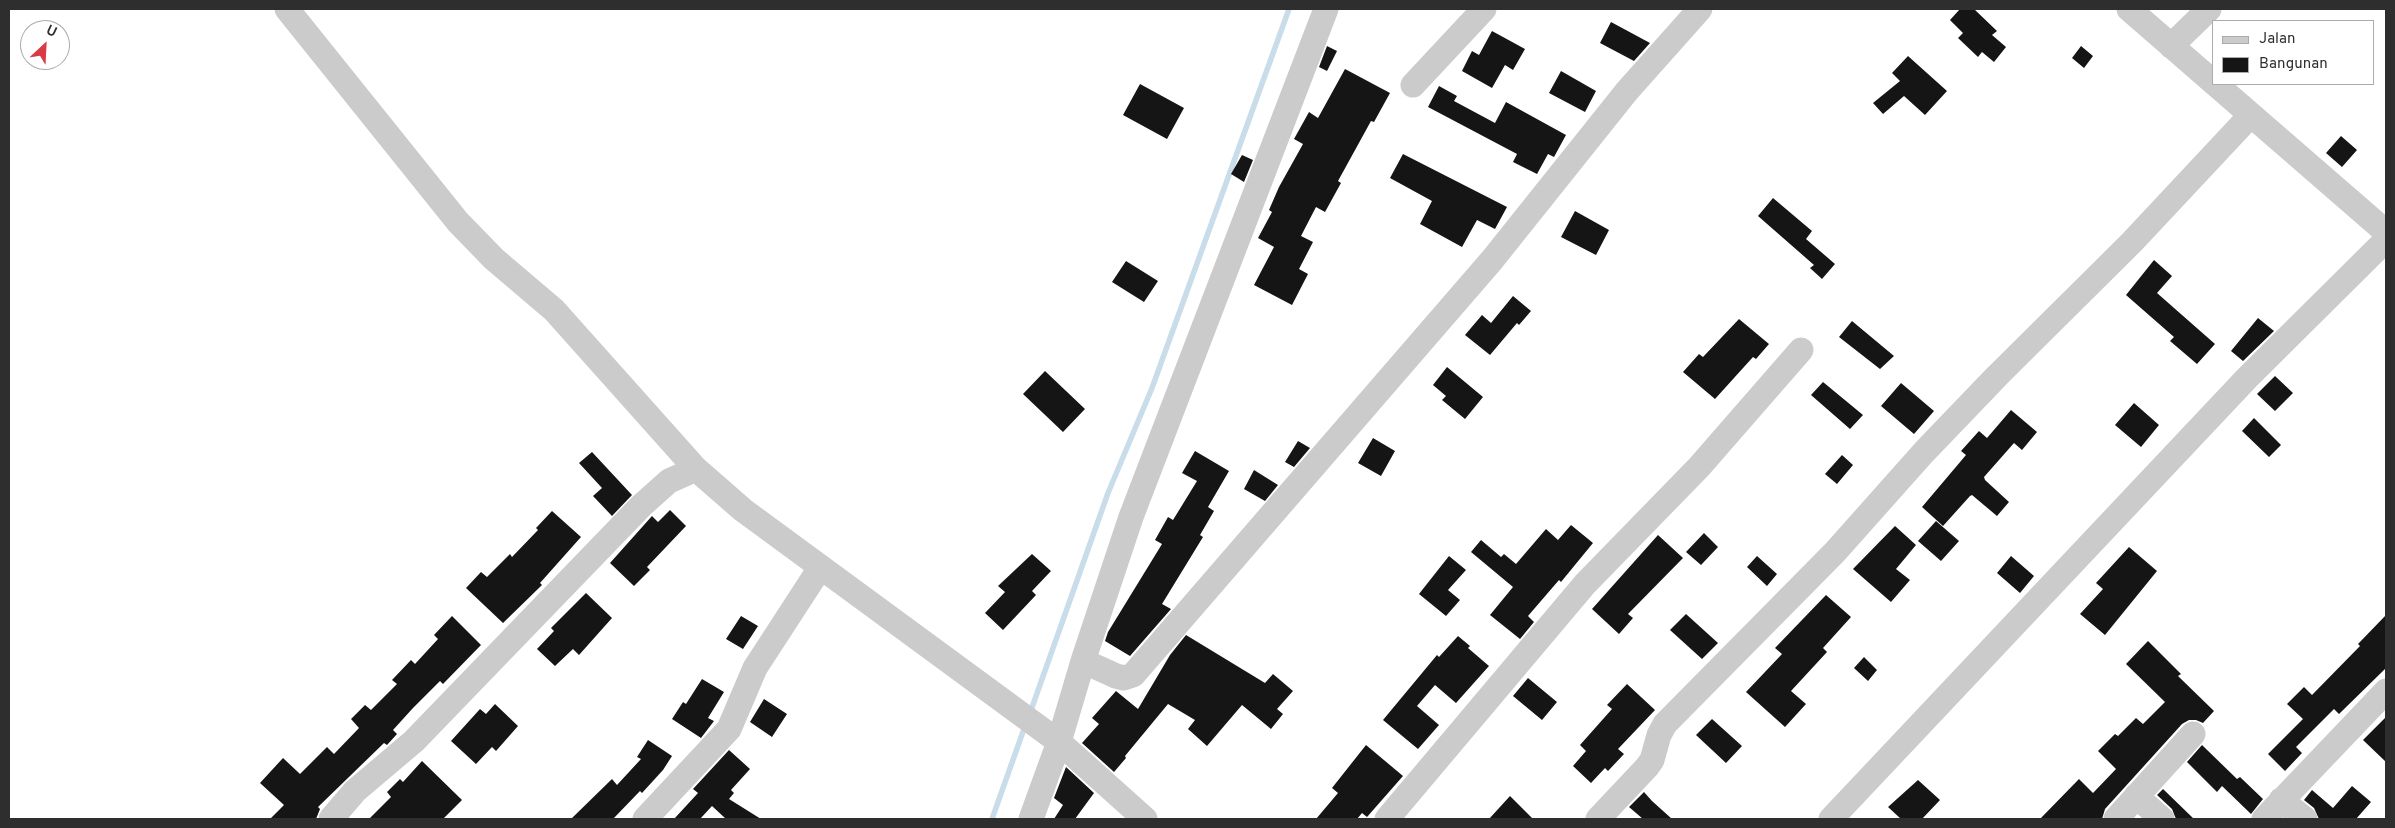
<!DOCTYPE html>
<html>
<head>
<meta charset="utf-8">
<style>
	body { margin:0 }
	#map { position:relative; width:2395px; height:828px; overflow:hidden; background:#fff; font-family:Overpass,sans-serif }
	canvas { display:block }
	.frame { position:absolute; inset:0; border:10px solid #2e2e2e; pointer-events:none }
	.legend { position:absolute; left:2212px; top:20px; width:162px; height:65px; box-sizing:border-box; background:#fff; border:1px solid #ababab; margin:0; padding:6px 9px; list-style:none; font-size:15px; color:#2e2e2e }
	.legend li { display:flex; align-items:center; gap:10px; height:25px }
	.legend b { width:25px; border:1px solid #ababab }
	.north { position:absolute; left:20px; top:20px; width:50px; height:50px; box-sizing:border-box; background:#fff; border:1px solid #ababab; border-radius:50%; rotate:25deg; font-size:14px; font-weight:700; line-height:20px; text-align:center; color:#2e2e2e }
	.north::after { content:''; display:block; margin:auto; width:18px; height:22px; background:#d93b44; clip-path:polygon(50% 0,100% 100%,50% 72%,0 100%) }
</style>
</head>
<body>
<div id="map">
<canvas width="2395" height="828"></canvas>
<div class="frame"></div>
<ul class="legend">
<li><b style="height:6px;background:#cbcbcb"></b>Jalan</li>
<li><b style="height:14px;background:#151515"></b>Bangunan</li>
</ul>
<div class="north">U</div>
</div>
<script>
const g = document.querySelector('canvas').getContext('2d');
g.lineJoin = 'round';
const shape = rows => new Path2D(rows.map(r => 'M' + r).join(''));
function trace(path, color, width, dash) { g.strokeStyle = color; g.lineWidth = width; g.lineCap = dash ? 'butt' : 'round'; g.setLineDash(dash || []); g.stroke(path); }
function fillPath(path, color) { g.fillStyle = color; g.fill(path, 'evenodd'); }
trace(shape([
	[1030,713,1108,493,1152,388,1289,9],
	[992,819,1025,726]
]), '#c9dce9', 5.5);
fillPath(shape([
	[1960,9,1974,9,1997,31,1992,35,2006,47,1994,62,1982,52,1978,57,1958,38,1963,33,1950,20],
	[1611,22,1650,43,1634,61,1600,43],
	[1492,31,1525,49,1513,70,1505,65,1492,88,1462,71,1472,51,1479,55],
	[1327,46,1337,51,1327,71,1319,67],
	[2081,46,2093,56,2084,68,2072,58],
	[1908,56,1947,91,1925,115,1904,96,1883,114,1873,103,1900,81,1892,73],
	[1345,69,1390,93,1374,122,1371,121,1338,181,1341,183,1325,212,1316,207,1301,236,1313,242,1299,269,1308,274,1292,305,1254,285,1274,247,1258,238,1272,212,1269,210,1279,187,1303,144,1294,139,1309,112,1318,118],
	[1561,71,1596,91,1585,112,1549,93],
	[1140,84,1184,108,1167,139,1123,115],
	[1439,86,1457,96,1454,101,1495,123,1506,102,1566,135,1554,157,1548,154,1537,174,1513,162,1517,154,1428,107],
	[2341,136,2357,150,2342,167,2326,153],
	[1403,154,1507,207,1495,229,1477,220,1462,247,1420,224,1432,201,1390,178],
	[1242,155,1253,160,1244,182,1231,174],
	[1773,198,1812,231,1806,239,1835,264,1822,279,1810,268,1814,265,1758,216],
	[1575,211,1609,230,1596,255,1561,237],
	[2154,260,2172,276,2157,293,2215,344,2197,364,2170,341,2174,337,2126,295],
	[1126,261,1158,281,1144,302,1112,282],
	[1513,296,1531,311,1519,325,1517,323,1490,355,1465,335,1482,315,1491,323],
	[2258,318,2274,331,2243,361,2231,351],
	[1739,319,1769,344,1756,359,1753,357,1715,399,1683,372,1699,354,1703,357],
	[1852,321,1894,356,1880,369,1839,337],
	[1447,367,1483,397,1465,419,1442,400,1446,396,1433,385],
	[1045,371,1085,409,1063,432,1023,394],
	[2275,376,2293,393,2275,411,2257,394],
	[1823,382,1863,415,1850,429,1811,395],
	[1901,383,1934,411,1914,434,1881,406],
	[2134,403,2159,425,2141,447,2115,425],
	[2011,410,2037,432,2022,450,2014,443,1984,477,1985,480,2009,502,1997,516,1972,495,1970,496,1943,526,1922,507,1966,455,1961,451,1979,431,1987,438],
	[2254,418,2281,445,2269,457,2242,431],
	[1373,438,1395,451,1381,476,1358,463],
	[1298,441,1310,448,1294,467,1285,462],
	[1195,451,1229,471,1208,507,1214,511,1200,535,1203,537,1162,604,1171,609,1130,656,1105,641,1108,632,1162,544,1155,540,1168,517,1173,520,1197,481,1182,473],
	[592,452,632,495,612,516,593,496,602,488,579,463],
	[1842,455,1853,465,1837,484,1825,474],
	[1254,470,1278,485,1265,501,1244,489],
	[670,510,686,526,647,567,650,570,634,586,610,563,652,516,658,522],
	[552,511,581,537,540,583,542,585,503,623,466,588,481,572,487,577,510,554,512,557,538,530,536,528],
	[1936,521,1959,541,1941,561,1918,541],
	[1571,525,1593,543,1561,582,1559,580,1528,616,1534,622,1520,639,1490,615,1513,587,1471,552,1481,540,1501,557,1504,554,1516,564,1546,529,1558,540],
	[1895,526,1916,545,1896,569,1910,580,1891,602,1853,569],
	[1704,533,1718,547,1701,565,1686,552],
	[1658,535,1683,558,1628,614,1633,618,1619,634,1592,609],
	[2129,547,2157,571,2105,635,2080,614,2103,589,2096,583],
	[1032,554,1051,571,1032,591,1036,595,1003,630,985,613,1005,592,998,586],
	[1449,556,1466,570,1448,590,1460,600,1446,616,1419,594],
	[1757,556,1777,574,1767,586,1747,567],
	[2011,556,2034,576,2020,593,1997,573],
	[586,593,612,618,579,655,573,649,555,666,537,649,554,631,551,628],
	[1826,595,1851,617,1823,648,1827,652,1791,691,1806,704,1785,727,1746,692,1782,654,1775,648],
	[1686,614,1718,643,1702,659,1670,630],
	[2386,615,2386,668,2339,714,2334,709,2296,747,2302,753,2285,771,2268,754,2303,719,2287,704,2304,687,2312,695,2360,646,2358,644],
	[452,616,481,645,443,684,440,681,413,708,393,730,397,734,387,745,384,743,318,807,320,809,316,819,270,819,284,805,260,783,283,758,300,774,327,747,334,754,359,728,351,719,365,705,371,710,397,684,392,680,411,660,415,664,438,639,434,635],
	[741,616,758,626,743,649,726,639],
	[1186,635,1265,683,1273,674,1293,691,1277,709,1283,714,1271,729,1242,705,1207,746,1188,729,1195,720,1168,704,1125,756,1126,758,1114,772,1082,743,1099,724,1092,718,1116,691,1138,709,1170,655],
	[1458,636,1470,646,1468,648,1489,666,1456,703,1435,685,1417,706,1439,725,1418,749,1383,720,1437,655,1439,657],
	[2148,641,2181,674,2178,676,2214,711,2203,723,2196,720,2189,720,2182,724,2105,809,2102,819,2040,819,2079,779,2093,793,2116,769,2098,751,2115,734,2118,736,2136,718,2143,724,2165,702,2126,664],
	[1864,657,1877,670,1868,681,1854,668],
	[1528,678,1557,702,1542,720,1513,696],
	[702,679,724,692,708,718,714,721,701,738,672,719,683,702,686,704],
	[1627,684,1655,710,1618,749,1624,754,1608,771,1605,768,1591,783,1573,766,1586,751,1580,745,1612,709,1607,705],
	[764,699,787,714,772,737,750,722],
	[495,704,518,726,496,751,492,747,476,764,451,741,480,709,486,714],
	[2386,717,2386,762,2363,740],
	[1712,719,1742,746,1726,763,1696,735],
	[648,740,672,756,663,770,642,793,640,791,613,819,571,819,612,779,617,785,641,759,637,757],
	[1366,745,1403,776,1367,817,1362,813,1357,819,1316,819,1338,793,1332,788],
	[2202,745,2237,779,2240,777,2263,799,2251,814,2222,786,2217,792,2187,762],
	[729,750,750,769,731,790,734,793,729,799,761,819,726,819,712,806,700,819,674,819,698,793,693,789],
	[422,761,462,800,443,819,369,819,391,797,387,792,400,779,403,782],
	[1066,767,1094,793,1075,819,1054,819,1063,805,1054,798],
	[1918,780,1940,800,1922,819,1901,819,1888,807],
	[2352,786,2371,802,2356,819,2319,819,2314,808,2304,800,2312,790,2333,808],
	[2163,789,2194,819,2176,819,2172,809,2157,795],
	[1644,792,1652,801,1672,819,1643,819,1629,807],
	[1510,796,1533,819,1489,819]
]), '#151515');
trace(shape([
	[287,9,458,222,494,259,554,310,696,469,743,510,1059,742,1145,819],
	[2129,9,2386,232],
	[2171,46,2209,9],
	[1413,85,1484,9],
	[1083,661,1116,676,1124,678,1133,675,1492,260,1627,91,1700,9],
	[2136,796,2162,819],
	[2281,800,2305,819],
	[331,819,355,791,414,741,641,506,669,481,696,469],
	[645,819,729,729,755,668,820,568],
	[1031,819,1059,742,1083,661,1131,517,1326,9],
	[1387,819,1585,584,1699,467,1801,350],
	[1598,819,1647,767,1652,760,1659,735,1665,724,1835,552,1924,452,1997,376,2132,242,2250,116],
	[1831,819,2247,378,2386,240],
	[2116,819,2193,734],
	[2264,819,2386,691]
]), '#cbcbcb', 25);
</script>
</body>
</html>
